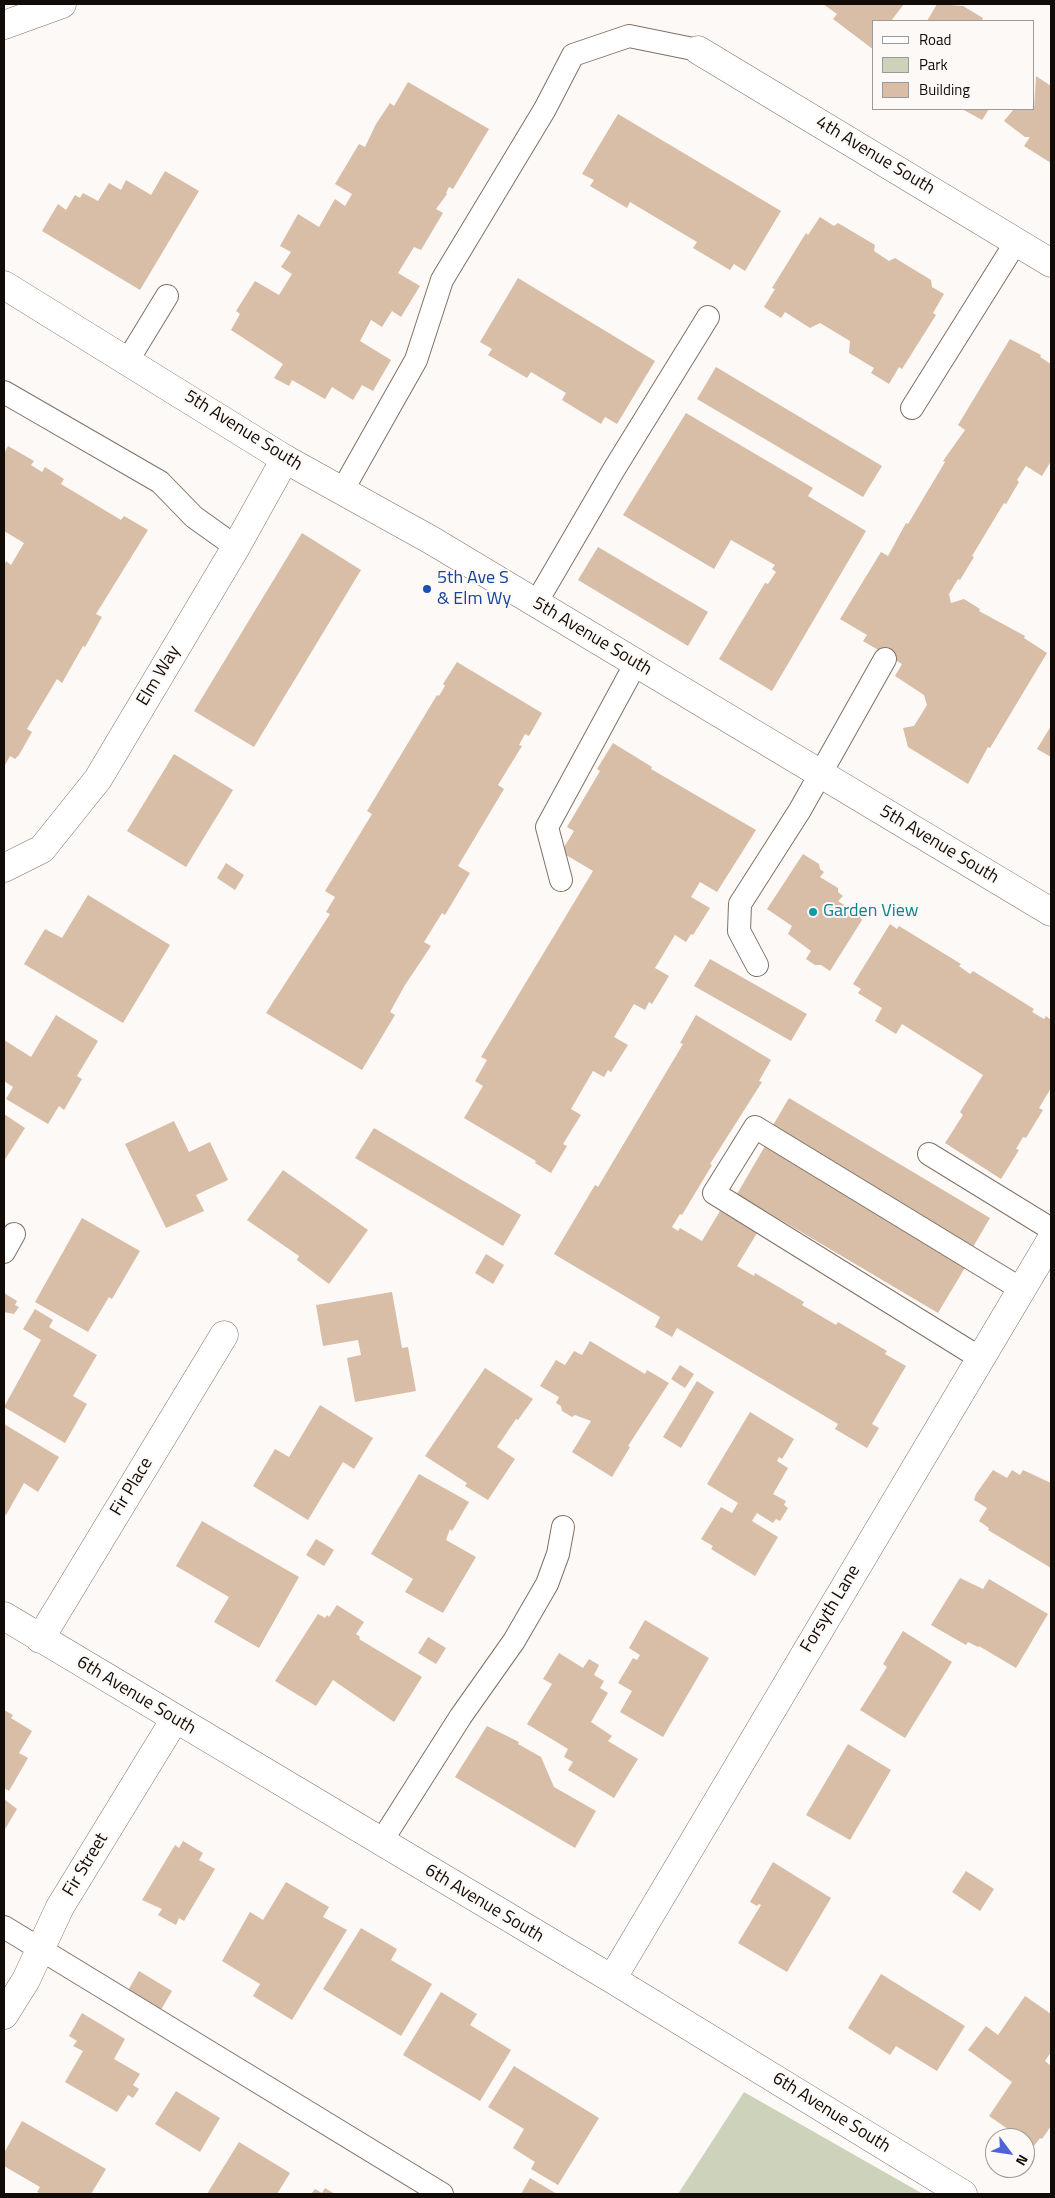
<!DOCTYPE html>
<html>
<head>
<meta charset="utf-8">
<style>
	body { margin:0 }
	#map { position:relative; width:1055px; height:2198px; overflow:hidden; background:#fdf9f6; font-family:"Titillium Web",sans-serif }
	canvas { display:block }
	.frame { position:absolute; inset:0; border:5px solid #120c08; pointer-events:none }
	.legend { position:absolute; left:872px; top:20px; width:162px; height:90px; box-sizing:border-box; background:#fdf9f6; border:1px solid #9f9a97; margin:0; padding:6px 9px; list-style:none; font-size:15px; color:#120c08 }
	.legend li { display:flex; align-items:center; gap:10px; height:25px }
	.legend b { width:25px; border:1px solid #9f9a97 }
	.north { position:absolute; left:985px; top:2128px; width:50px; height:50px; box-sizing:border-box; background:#fdf9f6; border:1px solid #9f9a97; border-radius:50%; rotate:121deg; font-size:14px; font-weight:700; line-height:20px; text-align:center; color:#120c08 }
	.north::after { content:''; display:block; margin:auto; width:18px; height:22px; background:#4f63d9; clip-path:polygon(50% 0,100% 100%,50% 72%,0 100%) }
</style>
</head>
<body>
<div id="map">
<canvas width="1055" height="2198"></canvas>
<div class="frame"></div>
<ul class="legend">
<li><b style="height:6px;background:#fff"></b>Road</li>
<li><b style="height:14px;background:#cdd3ba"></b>Park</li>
<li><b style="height:14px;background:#d8bda7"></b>Building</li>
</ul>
<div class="north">N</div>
</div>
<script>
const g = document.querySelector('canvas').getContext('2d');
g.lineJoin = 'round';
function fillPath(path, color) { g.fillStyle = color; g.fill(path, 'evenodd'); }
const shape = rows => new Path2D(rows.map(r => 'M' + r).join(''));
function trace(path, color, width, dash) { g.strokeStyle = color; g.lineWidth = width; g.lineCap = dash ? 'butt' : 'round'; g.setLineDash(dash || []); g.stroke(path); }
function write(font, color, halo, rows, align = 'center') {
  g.font = font + ' "Titillium Web",sans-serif'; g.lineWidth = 4; g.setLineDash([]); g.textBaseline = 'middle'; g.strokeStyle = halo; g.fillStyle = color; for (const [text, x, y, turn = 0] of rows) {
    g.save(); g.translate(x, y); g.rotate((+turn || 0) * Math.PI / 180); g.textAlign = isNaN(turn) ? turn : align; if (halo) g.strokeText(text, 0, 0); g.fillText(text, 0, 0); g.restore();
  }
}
fillPath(shape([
	[744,2092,923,2194,678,2194]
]), '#cdd3ba');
fillPath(shape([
	[823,4,904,4,891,21,874,21,874,50,833,19,837,14],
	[937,4,963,6,983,18,982,20,985,21,927,21],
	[1036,76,1051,86,1051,163,1024,146,1030,137,1025,137,1004,121,1014,109,1034,109],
	[408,82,489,129,453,189,449,187,446,193,447,194,436,209,443,213,421,250,414,247,398,273,420,286,401,317,392,311,382,327,371,320,360,341,391,360,373,391,362,385,353,400,332,387,325,399,292,380,289,386,274,378,283,364,231,330,240,314,236,311,255,281,279,295,292,274,281,267,291,252,280,246,298,214,319,227,335,199,345,206,352,194,335,184,359,144,365,147,376,124,390,103,394,106],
	[962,109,989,109,982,120],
	[618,114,781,211,745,271,734,264,730,270,693,248,697,242,630,202,627,208,590,186,594,180,582,174],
	[165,171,199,191,140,290,42,231,58,204,66,210,75,195,80,198,83,193,98,201,109,183,121,190,126,180,151,195],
	[820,217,834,226,838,223,875,245,874,251,889,261,895,258,931,280,932,287,944,294,933,313,936,315,902,369,899,367,889,384,871,373,874,368,849,353,850,341,820,323,810,328,785,312,781,318,764,307,775,289,772,288,806,233,808,235],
	[518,278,655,361,617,424,605,417,601,424,562,400,566,393,531,372,527,378,488,355,492,349,480,342],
	[1010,339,1041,355,1040,357,1051,364,1051,461,1042,476,1026,466,1017,480,1019,482,1006,504,1004,503,972,556,974,557,960,580,958,579,949,594,951,603,964,599,980,609,979,611,1025,636,1024,638,1047,653,990,748,988,747,968,784,908,747,903,728,914,726,927,705,924,695,895,676,902,664,863,641,867,635,840,619,881,552,888,556,906,523,908,524,945,462,943,461,965,430,958,425],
	[716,367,882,466,863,497,697,399],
	[686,413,813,488,808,496,866,531,772,691,719,659,765,583,768,584,776,572,772,569,775,565,731,540,714,569,623,515],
	[8,446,34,461,31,465,42,472,45,467,64,479,61,484,121,520,124,516,148,530,96,614,102,617,85,647,83,646,62,683,57,679,27,729,32,732,19,755,15,759,10,756,4,767,4,565,6,561,11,565,24,543,4,531,4,454],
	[302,533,361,570,254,747,194,711],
	[598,547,708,612,688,646,578,580],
	[457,662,542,713,529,736,525,734,519,745,522,746,498,785,504,789,458,866,470,873,445,915,442,913,424,942,431,946,405,985,390,1012,395,1015,362,1070,266,1013,330,914,326,912,335,897,325,891,372,814,367,811,437,695,439,696,445,686,443,684],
	[1051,726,1051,757,1037,749],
	[613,743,652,767,651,769,756,830,717,892,700,882,691,897,710,908,693,935,691,934,686,942,675,935,655,968,669,976,652,1004,649,1002,645,1010,634,1004,614,1037,628,1045,611,1072,608,1070,604,1077,593,1071,571,1109,581,1115,563,1144,567,1146,551,1173,535,1163,536,1161,464,1118,483,1086,475,1081,487,1060,481,1057,593,871,561,852,574,831,567,827,600,771,597,769],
	[174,754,233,790,186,867,127,831],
	[803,854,819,864,820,869,824,872,820,877,838,888,838,892,843,896,838,901,858,914,862,920,830,971,821,965,815,965,806,959,811,951,788,934,792,926,767,909],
	[226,863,244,875,235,890,217,878],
	[88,895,170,945,123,1023,24,964,45,929,62,938],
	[890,924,897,929,899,926,961,964,959,966,970,974,973,971,1034,1009,1032,1012,1044,1019,1046,1016,1051,1020,1051,1088,1039,1108,1043,1110,1026,1138,1023,1137,1016,1149,1019,1150,1001,1179,945,1143,963,1115,960,1112,983,1075,902,1024,896,1034,875,1021,882,1008,858,993,861,989,853,984],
	[710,959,807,1014,791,1041,694,986],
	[56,1015,98,1041,77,1076,82,1079,64,1110,59,1106,48,1124,6,1099,13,1087,4,1081,4,1040,31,1057],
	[696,1015,771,1060,759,1081,762,1082,710,1164,712,1165,682,1215,680,1214,672,1227,678,1231,680,1228,702,1241,720,1211,757,1233,737,1266,754,1276,755,1273,804,1302,802,1305,836,1325,838,1322,887,1351,885,1354,906,1366,872,1424,879,1428,867,1448,835,1429,838,1424,677,1328,672,1337,655,1327,660,1317,554,1254,595,1185,598,1187,683,1044,680,1043],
	[789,1098,990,1218,973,1247,772,1127],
	[4,1114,25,1128,4,1161],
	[174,1121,189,1152,210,1142,228,1180,196,1195,204,1211,166,1228,125,1144],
	[374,1128,521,1215,503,1246,355,1158],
	[765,1146,966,1266,938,1313,737,1194],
	[283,1170,368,1230,329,1284,297,1260,299,1256,247,1220],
	[82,1218,140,1251,112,1299,109,1297,88,1332,35,1302],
	[486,1254,504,1265,493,1284,475,1273],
	[392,1292,402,1348,408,1347,416,1391,355,1402,347,1358,361,1355,358,1340,323,1346,316,1305],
	[4,1293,17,1301,15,1305,19,1307,14,1314,4,1312],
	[35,1309,53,1320,49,1327,97,1355,73,1396,87,1404,65,1443,4,1407,41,1340,23,1329],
	[590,1341,645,1374,647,1370,669,1383,628,1446,630,1447,612,1477,572,1452,591,1421,575,1415,572,1417,562,1411,561,1406,556,1403,559,1397,540,1386,556,1360,565,1365,574,1351,582,1355],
	[680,1365,694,1374,685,1388,671,1379],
	[485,1368,533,1399,518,1420,516,1419,497,1447,515,1459,488,1500,465,1486,467,1483,425,1456],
	[697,1381,714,1392,681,1448,663,1437],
	[320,1405,373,1438,354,1469,343,1462,308,1520,253,1486,275,1449,289,1457],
	[750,1412,794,1439,782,1459,779,1457,777,1461,788,1468,773,1494,786,1501,784,1505,788,1508,780,1521,776,1519,773,1523,757,1513,752,1521,778,1537,755,1576,711,1549,713,1546,701,1539,721,1507,732,1513,738,1503,707,1484],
	[4,1424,59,1457,38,1492,24,1483,6,1515,4,1514],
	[993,1470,1007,1478,1012,1470,1020,1475,1023,1470,1051,1483,1051,1568,988,1530,989,1528,979,1521,987,1508,974,1500,976,1494],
	[419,1474,469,1502,452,1531,450,1529,446,1540,476,1557,443,1613,405,1592,413,1579,371,1554],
	[202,1521,299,1577,259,1648,214,1622,229,1597,176,1566],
	[316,1539,334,1550,324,1566,306,1555],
	[960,1578,983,1589,989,1579,1048,1614,1016,1668,979,1646,978,1647,968,1642,966,1645,931,1625],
	[337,1605,364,1622,356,1634,360,1637,359,1639,422,1677,394,1722,333,1680,316,1706,275,1681,318,1614,325,1618,327,1615,329,1617],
	[645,1620,709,1658,663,1737,620,1712,632,1691,618,1683,633,1658,637,1660,640,1655,629,1648],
	[903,1631,952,1662,905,1738,860,1710,887,1667,883,1664],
	[428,1637,446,1648,436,1664,418,1653],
	[559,1653,583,1668,589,1659,599,1665,594,1675,604,1681,600,1688,608,1693,591,1722,612,1736,608,1741,638,1759,614,1798,568,1770,573,1762,564,1757,568,1749,527,1724,552,1684,543,1679],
	[4,1710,13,1715,11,1718,32,1731,19,1753,28,1758,9,1791,4,1788],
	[487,1726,519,1742,518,1744,541,1757,554,1787,596,1811,575,1848,455,1777],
	[848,1744,891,1770,850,1840,806,1815],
	[4,1799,17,1809,4,1831],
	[183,1841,203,1853,199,1860,215,1869,184,1921,179,1918,176,1925,158,1915,162,1909,142,1900,175,1845,179,1848],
	[773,1862,831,1898,787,1972,738,1943,761,1905,759,1904,757,1906,750,1902],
	[966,1871,994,1889,980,1911,952,1892],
	[286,1882,329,1907,323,1917,347,1930,292,2020,253,1996,260,1984,222,1961,250,1912,263,1920],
	[361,1928,397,1949,391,1960,432,1984,401,2036,323,1989],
	[139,1971,172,1991,159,2013,126,1994],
	[881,1974,965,2026,937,2071,896,2046,890,2055,848,2028],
	[441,1992,477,2014,470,2025,511,2050,480,2101,403,2055],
	[1025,1996,1051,2014,1051,2052,1045,2061,1051,2066,1051,2126,1042,2139,1040,2138,1034,2146,1025,2138,1021,2138,989,2116,1012,2082,968,2050,986,2026,998,2035],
	[82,2013,125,2039,114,2059,140,2074,133,2085,139,2089,133,2098,128,2095,117,2112,65,2082,83,2051,73,2046,77,2041,69,2036],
	[514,2066,599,2118,558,2185,531,2169,535,2162,513,2148,524,2129,488,2107],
	[176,2091,220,2118,200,2152,155,2124],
	[22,2121,106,2169,91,2194,41,2194,37,2192,40,2187,4,2166,4,2153],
	[239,2142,290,2173,277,2194,207,2194],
	[530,2178,557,2194,521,2194],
	[325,2188,335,2194,311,2194,315,2189,322,2193]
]), '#d8bda7');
const lane = shape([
	[128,360,167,296],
	[4,392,160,482,194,517,236,547],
	[912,408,1016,242],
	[342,491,416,360,442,280,545,109,573,55,629,36,698,50],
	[536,603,613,471,708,317],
	[561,880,547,827,636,663],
	[757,965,739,931,740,904,800,810,885,659],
	[929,1154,1051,1229],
	[4,1252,14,1234],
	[980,1358,714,1193,755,1127,1021,1289],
	[381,1842,461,1716,514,1641,547,1584,558,1554,563,1527],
	[4,1927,442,2194]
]);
const street = shape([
	[698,50,1051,263],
	[4,868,42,849,98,779,236,547,285,459],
	[4,1616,612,1979,963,2194],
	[40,1639,224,1335],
	[612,1979,1051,1240],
	[4,2015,26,1980,60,1907,175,1719]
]);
const secondary = shape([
	[4,285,285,459,431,540,1051,912]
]);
const primary = shape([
	[4,25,62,4]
]);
trace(lane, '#817165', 24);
trace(street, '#817165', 29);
trace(secondary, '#817165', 29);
trace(primary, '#817165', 29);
trace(lane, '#fff', 22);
trace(street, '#fff', 28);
trace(secondary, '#fff', 28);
trace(primary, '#fff', 28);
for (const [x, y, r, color] of [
	[427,589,5,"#1a4fb4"],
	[813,912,5,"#0f9aa8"]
]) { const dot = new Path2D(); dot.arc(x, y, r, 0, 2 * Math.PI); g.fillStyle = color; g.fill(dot); trace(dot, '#fdf9f6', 2); }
write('18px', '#120c08', '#fdf9f6', [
	["4th Avenue South",875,156,31],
	["5th Avenue South",243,431,32],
	["5th Avenue South",592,637,31],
	["Elm Way",159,676,-59],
	["5th Avenue South",939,845,31],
	["Fir Place",132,1487,-59],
	["Forsyth Lane",831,1609,-59],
	["6th Avenue South",136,1696,31],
	["Fir Street",86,1865,-59],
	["6th Avenue South",484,1904,31],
	["6th Avenue South",831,2113,32]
]);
write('18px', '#164399', '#fdf9f6', [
	["5th Ave S",437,579],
	["& Elm Wy",437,600]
], 'left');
write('18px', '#0d838f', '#fdf9f6', [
	["Garden View",823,912]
], 'left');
</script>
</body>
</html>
